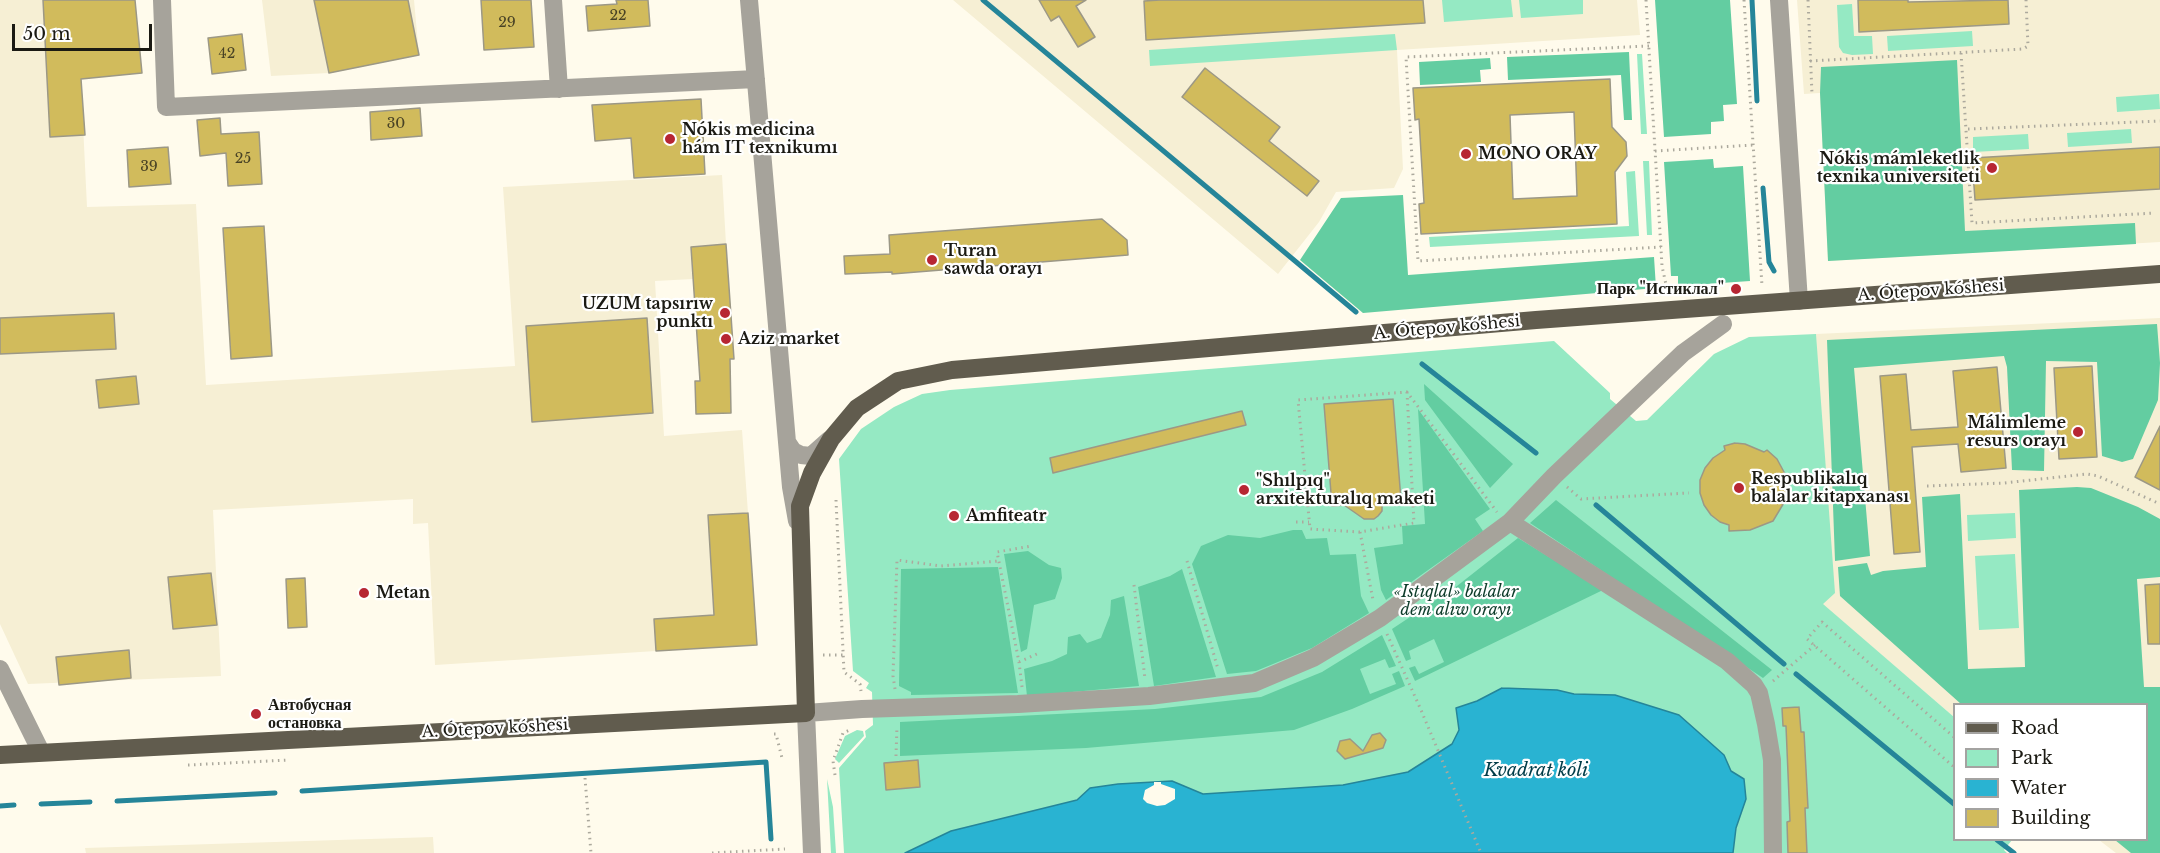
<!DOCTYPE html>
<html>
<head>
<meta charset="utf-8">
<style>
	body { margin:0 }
	#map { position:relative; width:2160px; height:853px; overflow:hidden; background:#fffbec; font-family:"Libre Baskerville",serif }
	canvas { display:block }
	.legend { position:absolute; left:1953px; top:703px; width:195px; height:138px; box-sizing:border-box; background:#fff; border:2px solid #a4a3a1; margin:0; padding:8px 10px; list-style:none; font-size:18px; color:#1b1a13 }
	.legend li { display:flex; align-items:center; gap:12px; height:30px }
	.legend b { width:30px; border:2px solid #a4a3a1 }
	.scale { position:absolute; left:12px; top:24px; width:140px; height:27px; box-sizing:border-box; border:3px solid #1b1a13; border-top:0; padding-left:8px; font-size:18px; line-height:21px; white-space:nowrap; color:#1b1a13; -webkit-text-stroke:4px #fff; paint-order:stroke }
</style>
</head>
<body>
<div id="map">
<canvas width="2160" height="853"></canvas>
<ul class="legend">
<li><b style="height:8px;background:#615c4e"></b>Road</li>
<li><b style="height:16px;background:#95e9c3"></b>Park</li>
<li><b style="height:16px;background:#29b3d2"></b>Water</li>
<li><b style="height:16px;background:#d1bb5c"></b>Building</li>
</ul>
<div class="scale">50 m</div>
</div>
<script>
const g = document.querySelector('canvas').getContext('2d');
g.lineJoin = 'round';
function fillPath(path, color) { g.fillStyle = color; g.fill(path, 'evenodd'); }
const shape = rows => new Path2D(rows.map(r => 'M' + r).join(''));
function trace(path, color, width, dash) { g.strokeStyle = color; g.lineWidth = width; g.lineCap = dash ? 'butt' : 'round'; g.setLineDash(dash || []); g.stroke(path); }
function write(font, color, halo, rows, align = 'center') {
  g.font = font + ' "Libre Baskerville",serif'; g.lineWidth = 4.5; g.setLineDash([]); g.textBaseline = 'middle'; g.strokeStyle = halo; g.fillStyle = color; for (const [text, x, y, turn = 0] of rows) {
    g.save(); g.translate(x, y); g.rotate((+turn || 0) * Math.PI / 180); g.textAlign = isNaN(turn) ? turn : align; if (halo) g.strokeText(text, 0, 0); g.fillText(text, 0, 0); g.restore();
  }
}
fillPath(shape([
	[0,0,77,0,87,207,196,204,206,385,515,366,503,187,722,175,726,244,691,247,693,279,655,281,664,436,742,430,748,513,708,516,714,615,654,619,656,651,435,665,428,523,413,524,413,499,213,510,221,676,28,684,0,624],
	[262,0,414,0,419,55,329,73,271,76],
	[953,0,1637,0,1640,35,1397,50,1403,169,1394,188,1336,192,1319,222,1278,274],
	[1797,0,2160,0,2160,242,1828,261,1820,93,1804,94],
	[2160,318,2160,853,2116,853,2099,840,2146,840,2146,704,1954,704,1954,717,1822,604,1816,334],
	[433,837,434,853,86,853,85,848]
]), '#f6efd4');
fillPath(shape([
	[1442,0,1511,0,1513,17,1444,22],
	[1519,0,1583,0,1583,14,1521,18],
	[1852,4,1854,36,1872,36,1873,54,1852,55,1843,53,1839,47,1837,5],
	[1972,31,1973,46,1888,51,1887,36],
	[1395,34,1397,50,1150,66,1149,50],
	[1637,54,1642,54,1647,134,1641,134],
	[2159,94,2160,109,2117,112,2116,97],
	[2131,129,2132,143,2068,147,2067,133],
	[2028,134,2029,149,1973,152,1973,137],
	[1643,161,1649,161,1652,235,1647,235],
	[1635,171,1639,236,1430,247,1429,237,1629,226,1626,172],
	[1816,334,1835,593,1823,604,1954,717,1954,840,2012,840,2004,850,2007,853,844,853,839,768,866,737,865,731,873,725,872,692,866,688,869,683,853,671,839,459,861,429,894,407,922,394,950,390,1554,341,1610,393,1610,399,1636,421,1647,420,1714,354,1749,337],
	[2015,513,2016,538,1968,541,1967,515],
	[2015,554,2019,628,1979,630,1975,556],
	[857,730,863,731,864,736,839,763,835,759,845,736],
	[827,779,833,807,836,853,831,853]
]), '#95e9c3');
fillPath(shape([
	[1655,0,1730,0,1737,104,1723,105,1724,121,1711,122,1711,134,1664,137],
	[1629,52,1632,120,1624,120,1621,75,1508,80,1507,57],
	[1490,58,1491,69,1480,70,1481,82,1420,85,1419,62],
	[1957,60,1965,231,2135,223,2136,244,1828,261,1820,93,1821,67],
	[1713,159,1714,168,1743,166,1750,281,1678,286,1678,276,1671,276,1664,162],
	[1403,195,1408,275,1654,257,1656,288,1363,313,1300,260,1341,198],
	[2157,324,2160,363,2158,400,2133,459,2122,462,2102,456,2097,362,2046,361,2044,471,2012,470,2007,367,2004,356,1854,368,1870,556,1835,561,1827,340],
	[1424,384,1513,464,1490,488,1425,400],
	[1418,409,1490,509,1475,519,1483,531,1386,600,1381,590,1374,548,1403,544,1402,526,1425,524],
	[2077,487,2091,488,2138,507,2160,519,2160,577,2137,579,2144,687,2160,687,2160,853,2131,853,2115,840,2146,840,2146,704,1961,704,1840,596,1838,567,1867,563,1871,575,1883,571,1926,567,1922,497,1960,494,1968,669,2025,667,2019,490],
	[1556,500,1772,670,1763,678,1530,523],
	[1293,530,1302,530,1306,539,1327,538,1330,555,1356,554,1361,596,1369,613,1312,648,1256,671,1227,674,1192,564,1201,546,1228,535,1260,538],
	[1518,538,1603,590,1415,681,1409,668,1415,666,1419,674,1444,662,1434,639,1409,651,1411,659,1406,661,1392,629,1457,586],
	[1028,551,1049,565,1061,568,1062,578,1055,599,1034,605,1027,649,1021,652,1004,554],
	[998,567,1018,693,911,695,911,692,899,686,901,569],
	[1182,569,1216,677,1154,686,1138,587,1170,576],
	[1124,596,1139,686,1027,696,1024,669,1052,661,1067,654,1068,637,1080,634,1087,643,1101,638,1110,615,1111,600],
	[1382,635,1396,666,1389,668,1385,659,1360,669,1370,694,1396,684,1392,674,1399,671,1405,686,1352,709,1294,730,1086,748,900,756,900,722,1155,709,1261,697,1322,672]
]), '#63cda1');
const water = shape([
	[1502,688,1557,690,1574,694,1615,695,1679,715,1724,755,1731,771,1744,779,1746,799,1736,828,1733,853,905,853,951,831,1077,800,1090,788,1118,784,1172,781,1203,794,1343,785,1408,772,1452,744,1459,730,1456,708,1477,701,1502,688]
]);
fillPath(water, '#29b3d2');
trace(water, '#258599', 1.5);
fillPath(shape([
	[1154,782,1161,782,1161,784,1175,789,1175,799,1165,805,1157,806,1147,803,1143,799,1145,790,1154,785]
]), '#fffbec');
trace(shape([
	[983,0,1356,312],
	[1752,0,1757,101],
	[1763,188,1769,262,1774,271],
	[1422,364,1536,453],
	[1596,505,1784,664],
	[1796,674,1954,804],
	[302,791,766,762,771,839],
	[117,801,275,793],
	[41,804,90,802],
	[0,806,14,805],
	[1997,840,2014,853]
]), '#258599', 5);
const building = shape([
	[43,0,135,0,142,73,81,79,85,135,50,137,43,0],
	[314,0,408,0,419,55,329,73,314,0],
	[481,0,531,0,534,47,484,50,481,0],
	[616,0,648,0,650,26,588,31,586,6,617,4,616,0],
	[1039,0,1086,0,1076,6,1095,37,1078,47,1059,16,1051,21,1039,0],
	[1160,0,1423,0,1425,23,1146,40,1144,1,1160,0],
	[1858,0,1908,0,1908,2,2008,0,2009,24,1859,32,1858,0],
	[242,34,246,70,212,74,208,38,242,34],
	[1205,68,1280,127,1269,141,1319,181,1307,196,1182,97,1205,68],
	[1610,79,1612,127,1626,142,1627,156,1615,172,1617,224,1421,234,1419,204,1424,203,1419,119,1415,120,1413,88,1610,79],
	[1574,112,1577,196,1513,199,1510,115,1574,112],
	[701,99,705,174,634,178,631,138,595,141,592,105,701,99],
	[420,108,422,136,371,140,370,112,420,108],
	[220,118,221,134,259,132,262,184,228,186,226,153,200,156,197,120,220,118],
	[168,147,171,184,129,187,127,150,168,147],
	[2160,147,2160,189,1975,200,1972,158,2160,147],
	[1102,219,1127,240,1128,255,892,274,892,272,845,274,844,256,890,254,889,235,1102,219],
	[264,226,272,356,231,359,223,228,264,226],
	[726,244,734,359,730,359,731,413,696,414,695,381,700,381,691,247,726,244],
	[114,313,116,349,0,354,0,318,114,313],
	[647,318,653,413,532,422,526,326,647,318],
	[2092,366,2097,457,2059,459,2054,368,2092,366],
	[1997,367,2006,468,1961,472,1958,444,1912,447,1920,552,1894,554,1880,376,1906,374,1911,430,1958,427,1953,371,1997,367],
	[136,376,139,404,99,408,96,380,136,376],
	[1393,399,1401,500,1382,502,1382,511,1378,516,1374,519,1364,519,1344,505,1332,506,1324,404,1393,399],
	[1242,411,1246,425,1053,473,1050,458,1242,411],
	[2160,426,2160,490,2135,477,2160,426],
	[1735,443,1745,444,1764,452,1767,450,1777,459,1784,472,1787,486,1785,501,1773,521,1750,530,1729,531,1729,525,1720,522,1711,515,1704,505,1700,493,1700,480,1705,468,1713,458,1725,450,1724,446,1735,443],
	[748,513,757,645,656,651,654,619,714,615,708,515,748,513],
	[211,573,217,625,173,629,168,577,211,573],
	[305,578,307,627,288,628,286,579,305,578],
	[2160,584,2160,644,2148,644,2145,585,2160,584],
	[129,650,131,678,59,685,56,657,129,650],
	[1799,707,1801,732,1804,732,1808,808,1805,808,1807,853,1788,853,1787,822,1790,821,1786,726,1783,726,1782,708,1799,707],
	[1380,733,1386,740,1383,748,1345,759,1337,751,1340,741,1350,739,1363,751,1372,735,1380,733],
	[918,760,920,787,886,790,884,763,918,760]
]);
fillPath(building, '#d1bb5c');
trace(building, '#9c9886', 1.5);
trace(shape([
	[1646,0,1662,266,1668,294],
	[1744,0,1762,286],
	[1808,0,1812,94],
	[1649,46,1406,57,1418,261,1661,247],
	[1961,53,1972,223,2155,213],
	[1810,61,2023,49,2028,46,2026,0],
	[1968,129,2160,121],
	[1655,151,1753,145],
	[1407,392,1414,523,1360,532,1310,529,1298,400,1407,392,1497,512],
	[1927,486,2004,483,2087,474,2098,476,2160,504],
	[1567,487,1581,499,1689,493],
	[836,500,844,672,860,684,861,691],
	[1296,522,1309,522],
	[1360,532,1373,600],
	[1187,561,1218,669],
	[1134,585,1145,679],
	[1387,634,1421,710,1481,853],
	[823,655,843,655],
	[1019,662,1039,653],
	[1773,681,1815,645],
	[1022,687,1019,662,997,552,1032,546],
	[895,689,893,676,897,560,941,566,999,561],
	[774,734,776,734,782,758],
	[1954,737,1822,622,1807,639,1954,767],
	[896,756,897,726],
	[188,765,289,760],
	[835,775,833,761,843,733,852,729],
	[585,778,591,853],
	[712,853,785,849]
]), '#aca99d', 3, [1.5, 4.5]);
trace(shape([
	[162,0,166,107,756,79],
	[553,0,559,89],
	[749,0,787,442,791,487,797,521],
	[1779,0,1799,301],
	[787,442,793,451,801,455,811,456,829,440],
	[1510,522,1727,661,1754,685,1759,693,1766,724,1772,760,1773,853],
	[0,669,41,752],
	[812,853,806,713,862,709,1018,704,1149,696,1254,683,1313,658,1380,618,1510,522,1554,476,1683,353,1723,324]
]), '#a6a39b', 18);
trace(shape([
	[0,755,806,713,800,506,812,473,831,439,857,408,898,381,952,370,1536,320,2160,274]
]), '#615c4e', 18);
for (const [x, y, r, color] of [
	[670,139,6,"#b72633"],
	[1466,154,6,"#b72633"],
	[1992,168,6,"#b72633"],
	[932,260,6,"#b72633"],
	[1736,289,6,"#b72633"],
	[725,313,6,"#b72633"],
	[726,339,6,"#b72633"],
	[2078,432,6,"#b72633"],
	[1739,488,6,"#b72633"],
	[1244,490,6,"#b72633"],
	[954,516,6,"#b72633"],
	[364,593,6,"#b72633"],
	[256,714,6,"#b72633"]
]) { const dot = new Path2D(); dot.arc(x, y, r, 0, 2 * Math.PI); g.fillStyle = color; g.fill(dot); trace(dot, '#fff', 2); }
write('14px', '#484225', null, [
	["22",618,16],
	["29",507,23],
	["42",227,54],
	["30",396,124],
	["25",243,159],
	["39",149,167]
]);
write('bold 16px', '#1b1a13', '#fff', [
	["Nókis medicina",682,130],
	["hám IT texnikumı",682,148],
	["MONO ORAY",1478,154],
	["Nókis mámleketlik",1980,159,"right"],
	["texnika universiteti",1980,177,"right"],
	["Turan",944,251],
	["sawda orayı",944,269],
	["Парк \"Истиклал\"",1724,289,"right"],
	["UZUM tapsırıw",713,304,"right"],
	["punktı",713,322,"right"],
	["Aziz market",738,339],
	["Málimleme",2066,423,"right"],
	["resurs orayı",2066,441,"right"],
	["Respublikalıq",1751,479],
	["balalar kitapxanası",1751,497],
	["\"Shılpıq\"",1256,481],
	["arxitekturalıq maketi",1256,499],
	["Amfiteatr",966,516],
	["Metan",376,593],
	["Автобусная",268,705],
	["остановка",268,723]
], 'left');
write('16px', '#1b1a13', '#fff', [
	["A. Ótepov kóshesi",1931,291,-4],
	["A. Ótepov kóshesi",1447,328,-5],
	["A. Ótepov kóshesi",495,729,-3]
]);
write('italic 16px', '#0d3c2a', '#fff', [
	["«Istıqlal» balalar",1456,592],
	["dem alıw orayı",1456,610]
]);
write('italic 18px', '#003c48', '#fff', [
	["Kvadrat kóli",1536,771]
]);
</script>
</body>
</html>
